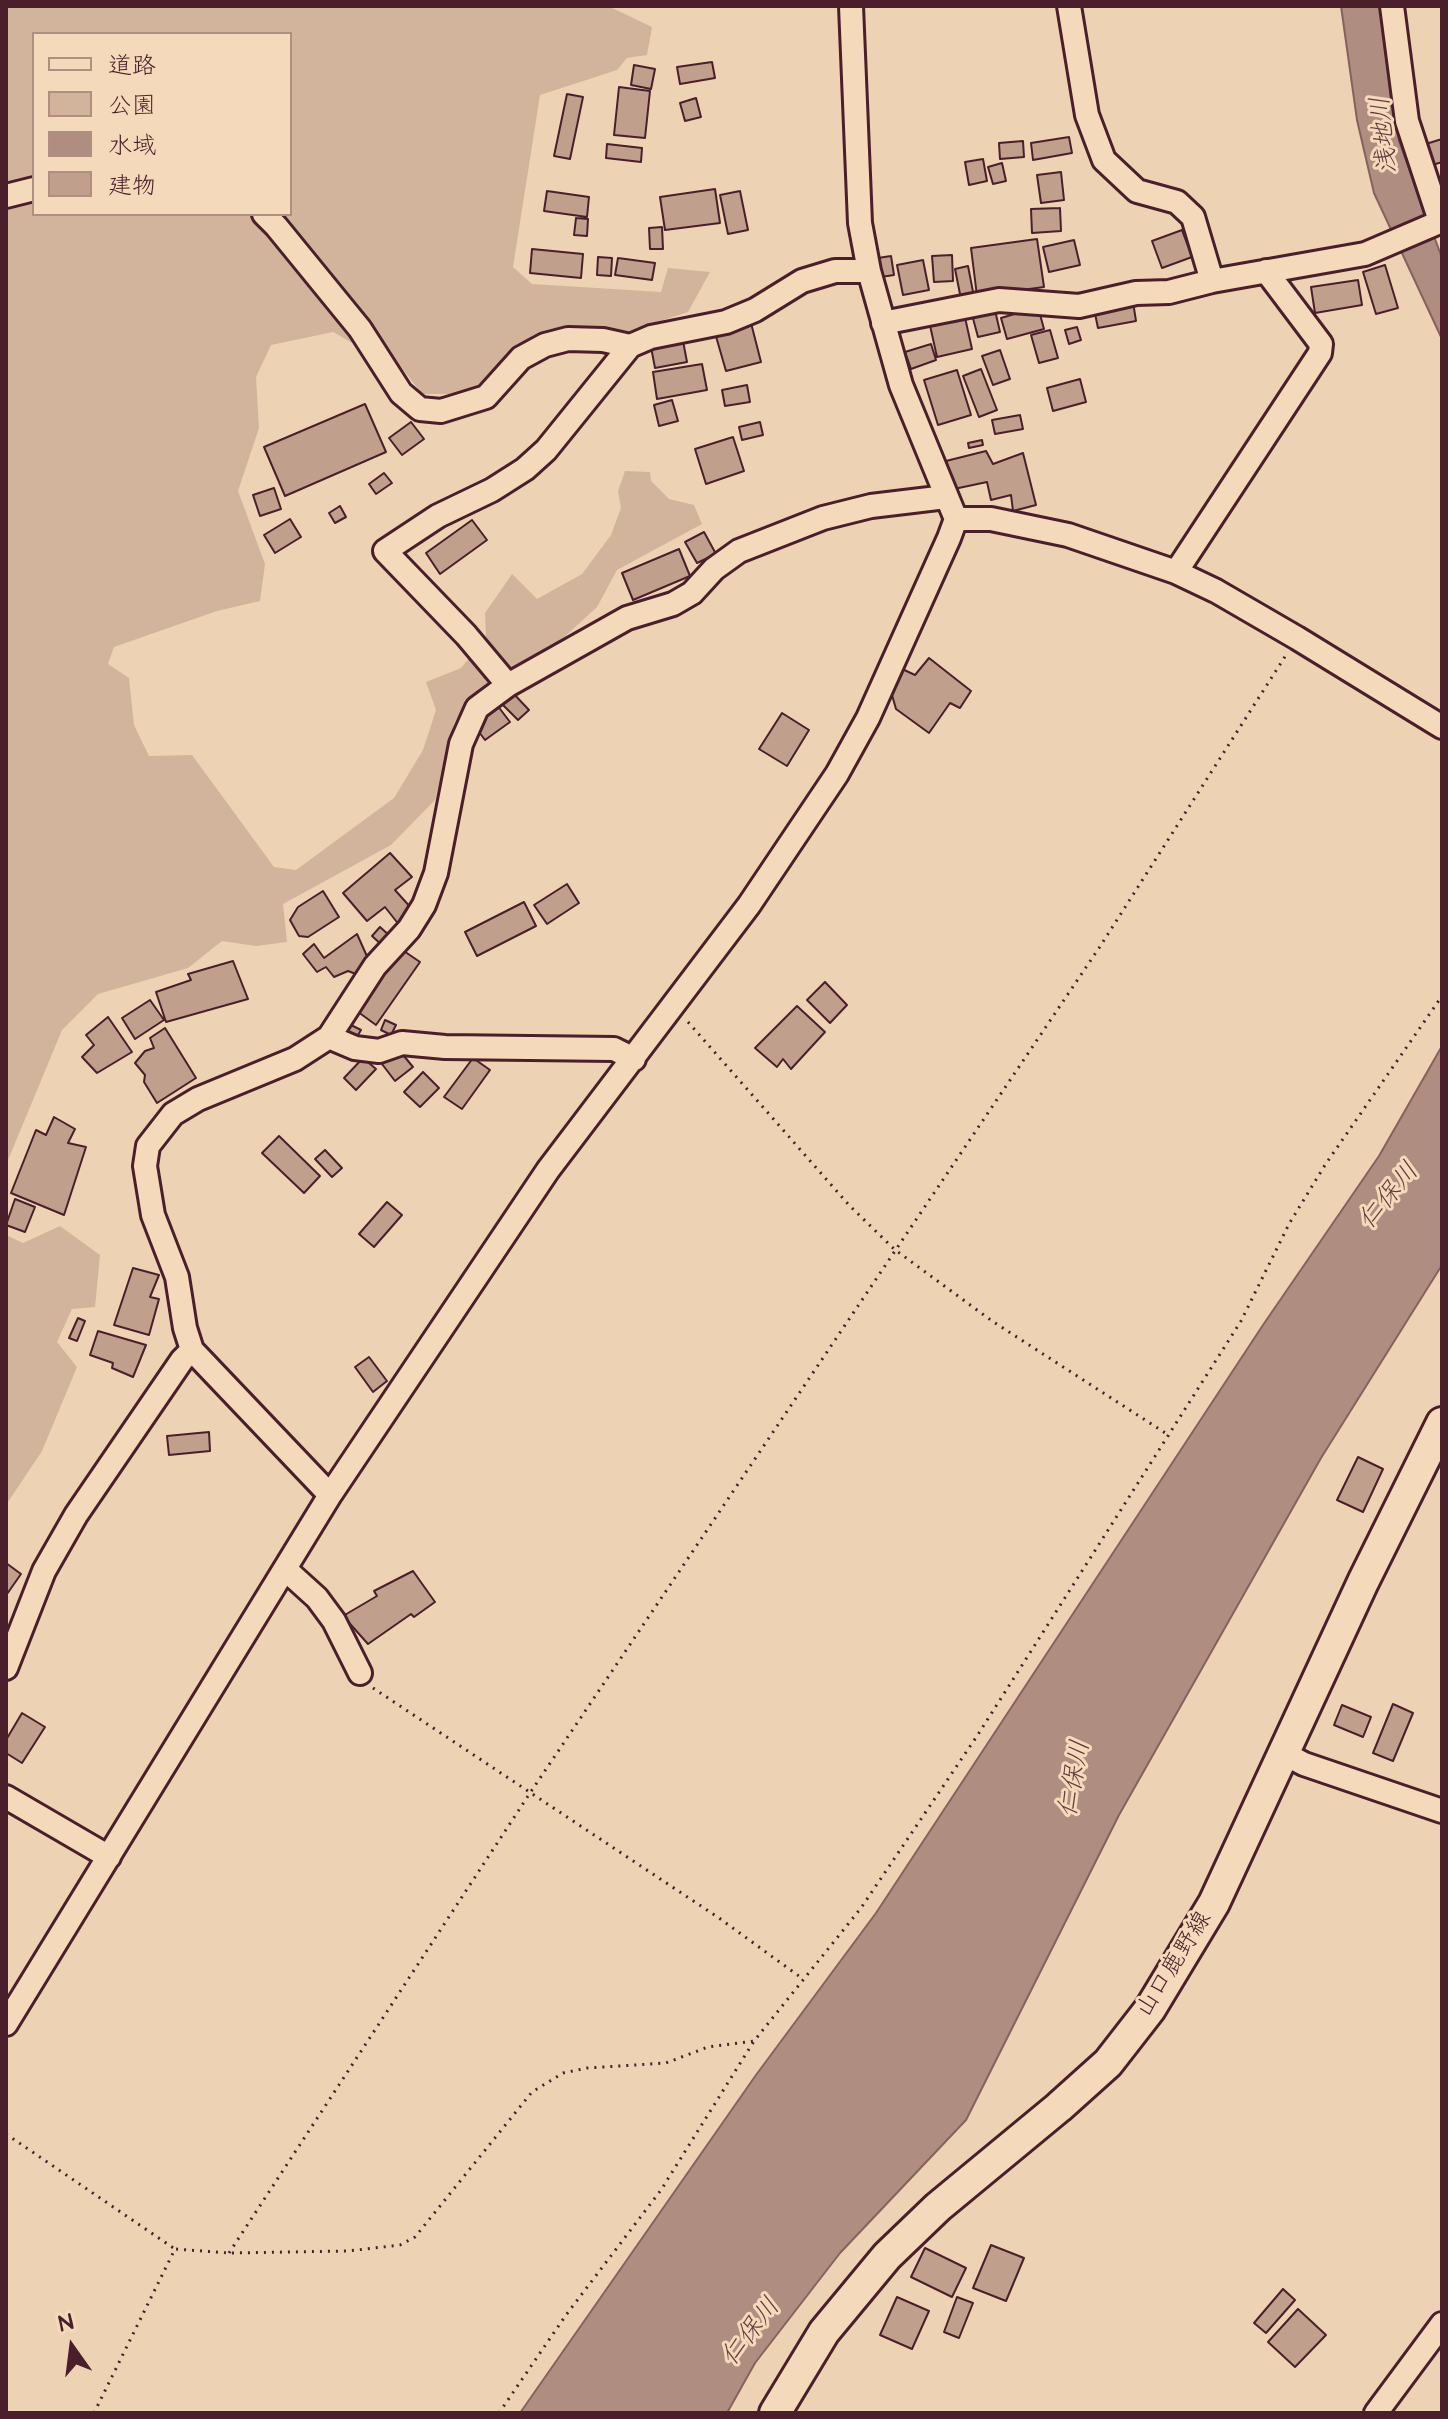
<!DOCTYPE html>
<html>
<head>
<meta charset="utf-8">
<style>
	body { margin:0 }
	#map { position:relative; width:1448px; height:2419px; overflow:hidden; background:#edd2b4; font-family:"Architects Daughter","Klee One",sans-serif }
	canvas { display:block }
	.frame { position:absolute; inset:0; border:8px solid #4a1f2b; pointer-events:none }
	.legend { position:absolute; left:32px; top:32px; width:260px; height:184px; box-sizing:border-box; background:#f4d9ba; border:2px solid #b08f81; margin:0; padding:10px 14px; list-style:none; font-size:24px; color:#4a1f2b }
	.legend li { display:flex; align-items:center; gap:16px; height:40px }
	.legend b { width:40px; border:2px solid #b08f81 }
	.north { position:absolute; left:32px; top:2307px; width:80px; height:80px; -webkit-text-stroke:6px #f4d9ba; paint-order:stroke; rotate:346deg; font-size:22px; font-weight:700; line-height:32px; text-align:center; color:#4a1f2b }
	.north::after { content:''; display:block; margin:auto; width:28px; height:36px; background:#4a1f2b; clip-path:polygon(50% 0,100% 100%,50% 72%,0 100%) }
</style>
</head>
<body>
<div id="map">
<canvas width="1448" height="2419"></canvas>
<div class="frame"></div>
<ul class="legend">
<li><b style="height:10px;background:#f4d9ba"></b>道路</li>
<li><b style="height:22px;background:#d2b49d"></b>公園</li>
<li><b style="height:22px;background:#af8d80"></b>水域</li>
<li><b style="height:22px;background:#c0a08d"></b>建物</li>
</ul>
<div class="north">N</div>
</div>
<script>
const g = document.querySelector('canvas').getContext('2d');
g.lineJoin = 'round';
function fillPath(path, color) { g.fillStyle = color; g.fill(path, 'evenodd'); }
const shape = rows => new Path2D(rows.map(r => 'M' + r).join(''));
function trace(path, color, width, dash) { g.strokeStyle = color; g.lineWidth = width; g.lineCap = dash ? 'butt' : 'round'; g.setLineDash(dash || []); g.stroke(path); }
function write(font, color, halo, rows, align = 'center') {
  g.font = font + ' "Architects Daughter","Klee One",sans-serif'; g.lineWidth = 6; g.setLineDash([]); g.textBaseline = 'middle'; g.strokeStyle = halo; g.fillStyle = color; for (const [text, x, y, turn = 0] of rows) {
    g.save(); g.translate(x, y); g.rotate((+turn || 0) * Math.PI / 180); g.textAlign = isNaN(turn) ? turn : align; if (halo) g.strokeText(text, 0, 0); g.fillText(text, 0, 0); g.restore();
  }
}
fillPath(shape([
	[6,6,608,6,652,27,647,55,627,58,617,70,540,95,513,267,532,284,661,292,668,268,710,272,688,312,623,333,582,329,482,386,450,394,422,394,384,345,354,344,333,332,271,345,256,377,259,428,238,491,265,564,260,601,217,611,114,647,108,664,129,678,134,725,149,756,192,755,274,867,296,870,394,798,423,750,436,710,426,682,461,668,486,637,485,613,512,574,537,599,582,574,611,535,621,508,618,491,625,471,650,472,651,481,669,499,694,505,702,524,617,570,597,607,548,652,470,699,454,723,435,800,391,845,283,904,287,942,256,946,222,941,188,968,98,994,62,1030,6,1165],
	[34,34,290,34,290,214,34,214],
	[60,1226,100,1255,95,1307,72,1309,57,1342,77,1367,42,1451,6,1505,6,1235,23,1243]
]), '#d2b49d');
const water = shape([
	[1341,6,1381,6,1399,141,1442,258,1442,339,1374,193,1357,120,1341,6],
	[1442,1046,1442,1265,1321,1458,1119,1815,966,2120,840,2253,755,2363,727,2413,520,2413,756,2075,876,1913,1263,1325,1379,1156,1442,1046]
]);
fillPath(water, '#af8d80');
trace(water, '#87615e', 2);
const building = shape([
	[712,62,715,78,680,84,677,67,712,62],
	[634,65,655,69,651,89,631,85,634,65],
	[619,87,650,91,645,138,614,135,619,87],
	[567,94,583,97,570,159,554,156,567,94],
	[696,98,701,117,685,121,680,103,696,98],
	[1069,137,1072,153,1033,160,1031,143,1069,137],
	[1442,139,1442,162,1423,168,1416,147,1442,139],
	[1023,141,1024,157,1000,159,999,143,1023,141],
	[607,144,642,148,641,162,606,158,607,144],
	[983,159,987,181,969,185,965,162,983,159],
	[1002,163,1006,181,993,184,988,167,1002,163],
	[1061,172,1064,200,1041,203,1037,175,1061,172],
	[715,189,720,223,665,230,660,197,715,189],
	[547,191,589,197,587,217,544,211,547,191],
	[740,191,748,230,728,234,720,195,740,191],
	[1060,208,1061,231,1032,233,1031,209,1060,208],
	[576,218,588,219,587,236,574,235,576,218],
	[662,227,663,249,650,249,649,228,662,227],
	[1182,230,1192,257,1162,268,1152,241,1182,230],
	[1037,239,1044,287,977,296,971,248,1037,239],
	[1074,240,1080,265,1049,272,1043,247,1074,240],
	[532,249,583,254,581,278,530,273,532,249],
	[952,255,953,281,934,282,932,256,952,255],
	[891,256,894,275,881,277,878,258,891,256],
	[598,257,612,258,611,276,597,275,598,257],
	[618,258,655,263,652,280,615,275,618,258],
	[923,260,929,290,903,295,897,265,923,260],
	[1385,265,1398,308,1376,314,1363,272,1385,265],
	[968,266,975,302,962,304,955,269,968,266],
	[1358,280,1362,305,1315,313,1311,287,1358,280],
	[1133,302,1136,321,1098,328,1094,309,1133,302],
	[994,306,1000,332,978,337,971,311,994,306],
	[1038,307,1044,329,1007,339,1001,318,1038,307],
	[964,313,972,349,937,357,929,321,964,313],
	[751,323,761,362,726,371,715,333,751,323],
	[1077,327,1081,340,1069,344,1065,330,1077,327],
	[1050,330,1058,358,1039,363,1031,335,1050,330],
	[683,341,687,362,655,368,651,347,683,341],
	[931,344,936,360,911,369,905,352,931,344],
	[1000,350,1010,379,993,385,982,356,1000,350],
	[702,364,707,390,657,399,653,372,702,364],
	[981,369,997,410,979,417,963,376,981,369],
	[957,370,971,415,938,425,924,380,957,370],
	[1080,379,1086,402,1053,411,1047,388,1080,379],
	[747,385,750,402,725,406,722,390,747,385],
	[672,400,678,421,659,426,654,405,672,400],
	[365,404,386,452,285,496,264,447,365,404],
	[1020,415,1023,429,995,434,992,420,1020,415],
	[411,422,424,439,402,455,389,438,411,422],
	[760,422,763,435,742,440,739,427,760,422],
	[733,437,744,471,706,484,695,449,733,437],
	[982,440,983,445,969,448,968,443,982,440],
	[986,451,993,464,1023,453,1036,505,1013,511,1011,495,991,500,987,482,954,489,946,461,986,451],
	[384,473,392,483,376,494,369,484,384,473],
	[274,488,281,509,260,516,253,495,274,488],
	[340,506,346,517,335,523,329,513,340,506],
	[290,519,301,537,275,553,264,535,290,519],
	[472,520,487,540,440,574,426,553,472,520],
	[704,532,716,554,697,563,685,542,704,532],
	[679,549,690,576,633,600,622,573,679,549],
	[929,658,971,691,960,708,950,703,929,733,896,709,890,688,900,668,915,675,929,658],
	[511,691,529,710,518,720,500,702,511,691],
	[497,705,510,722,485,740,473,724,497,705],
	[782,713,809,730,787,766,759,749,782,713],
	[390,853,412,877,395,890,412,909,400,926,385,907,367,921,343,893,390,853],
	[567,884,579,903,547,924,534,905,567,884],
	[323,891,339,917,308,937,299,936,290,920,298,907,323,891],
	[524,902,536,926,477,956,465,932,524,902],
	[380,927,391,937,383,946,372,936,380,927],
	[357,934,370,963,356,974,348,971,334,977,326,967,317,972,303,954,314,944,324,958,357,934],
	[398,947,420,962,376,1025,354,1009,398,947],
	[233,961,248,999,166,1022,156,992,191,980,188,974,233,961],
	[825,982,847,1005,830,1023,807,1000,825,982],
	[150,1000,164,1020,135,1039,122,1018,150,1000],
	[797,1006,825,1032,791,1069,783,1059,777,1067,755,1048,797,1006],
	[108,1017,132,1052,97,1073,82,1057,94,1045,86,1035,108,1017],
	[385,1020,396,1025,391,1035,381,1030,385,1020],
	[347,1023,361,1030,355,1040,342,1033,347,1023],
	[165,1028,196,1078,157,1103,144,1082,145,1075,135,1063,145,1051,154,1048,150,1038,165,1028],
	[399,1050,413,1067,395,1081,382,1064,399,1050],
	[363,1058,376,1069,356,1090,344,1078,363,1058],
	[473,1058,490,1070,462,1109,444,1097,473,1058],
	[423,1072,439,1088,420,1107,404,1092,423,1072],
	[54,1117,75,1129,68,1143,86,1147,64,1215,11,1193,36,1130,46,1135,54,1117],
	[279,1136,320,1176,304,1193,262,1153,279,1136],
	[325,1150,342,1168,332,1177,315,1159,325,1150],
	[15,1199,35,1207,25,1232,6,1225,15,1199],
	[387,1202,402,1215,374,1247,359,1234,387,1202],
	[133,1268,159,1275,150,1297,159,1299,149,1335,114,1325,133,1268],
	[78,1318,85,1321,77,1341,69,1338,78,1318],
	[98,1331,146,1345,133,1377,112,1368,113,1363,90,1355,98,1331],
	[369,1357,387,1381,373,1392,355,1367,369,1357],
	[209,1432,210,1451,169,1455,167,1436,209,1432],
	[1358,1457,1383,1469,1363,1512,1337,1500,1358,1457],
	[6,1563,21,1574,7,1594,6,1593,6,1563],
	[413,1571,435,1602,414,1617,411,1614,368,1644,343,1616,377,1596,374,1591,413,1571],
	[1393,1704,1413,1713,1393,1761,1373,1753,1393,1704],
	[1342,1705,1371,1717,1363,1737,1334,1725,1342,1705],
	[22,1713,45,1727,22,1763,6,1753,6,1740,22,1713],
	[991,2245,1024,2258,1006,2301,973,2288,991,2245],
	[925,2248,966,2268,952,2297,911,2277,925,2248],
	[1283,2289,1295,2300,1266,2333,1254,2323,1283,2289],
	[897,2297,929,2311,912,2349,880,2335,897,2297],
	[957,2297,973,2303,959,2338,944,2332,957,2297],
	[1298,2309,1326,2335,1295,2367,1268,2342,1298,2309]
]);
fillPath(building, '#c0a08d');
trace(building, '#4a1f2b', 2);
const minor = shape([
	[1069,6,1087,115,1104,160,1137,191,1177,202,1193,217,1212,281],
	[1392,6,1407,121,1440,221],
	[6,196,34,189],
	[264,214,276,226,360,329,401,393,420,409,441,411,486,397,521,358,545,345,568,339,603,340,630,346],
	[883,323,999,300,1079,306,1136,293,1169,292,1212,281,1365,254,1442,221],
	[956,519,991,519,1068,535,1176,572,1216,591,1297,638,1442,727],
	[1176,572,1320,353,1321,344,1266,271],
	[508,685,466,635,385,551,438,516,492,490,525,469,546,450,630,346,651,337,726,322,755,310,802,281,835,271,869,271],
	[329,1037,355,1048,379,1051,402,1043,445,1047,614,1049,634,1059],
	[330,1495,192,1350,185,1328,177,1277,153,1215,145,1166,148,1146,173,1114,198,1099,295,1059,329,1037,375,966,409,929,424,905,436,873,461,744,477,708,508,685,627,618,673,604,692,593,714,569,739,551,823,518,871,506,946,497],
	[285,1569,317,1598,334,1621,360,1673],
	[6,1668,44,1571,76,1515,182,1360,192,1350],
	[1285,1754,1304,1764,1442,1811],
	[6,1797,109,1857],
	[6,2024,330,1495,548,1170,749,905,837,774,868,718,949,538,956,519,901,385,869,271,860,223,851,6],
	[1376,2413,1442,2324]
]);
const major = shape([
	[775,2413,824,2332,887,2256,938,2207,1059,2107,1108,2063,1150,2009,1214,1903,1363,1582,1442,1423]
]);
trace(minor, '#4a1f2b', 28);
trace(major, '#4a1f2b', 36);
trace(shape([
	[688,1022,849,1205,894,1249,992,1321,1170,1436],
	[373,1688,719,1918,803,1979],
	[6,2134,175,2249],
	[229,2253,530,1793,1099,948,1286,655],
	[94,2413,175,2249,229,2253,348,2251,400,2245,415,2237,532,2092,563,2073,587,2068,666,2063,708,2047,754,2041,861,1908,977,1736,1241,1321,1289,1224,1325,1165,1442,996],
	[499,2413,566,2315,661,2190,754,2041]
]), '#4a1f2b', 3, [2, 6]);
trace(minor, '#f4d9ba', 22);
trace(major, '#f4d9ba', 30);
write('24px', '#4a1f2b', '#f4d9ba', [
	["山口鹿野線",1175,1965,-58]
]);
write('italic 26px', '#633a40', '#f4d9ba', [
	["浅地川",1386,135,-96],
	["仁保川",1390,1197,-50],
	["仁保川",1076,1779,-80],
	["仁保川",752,2333,-52]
]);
</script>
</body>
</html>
